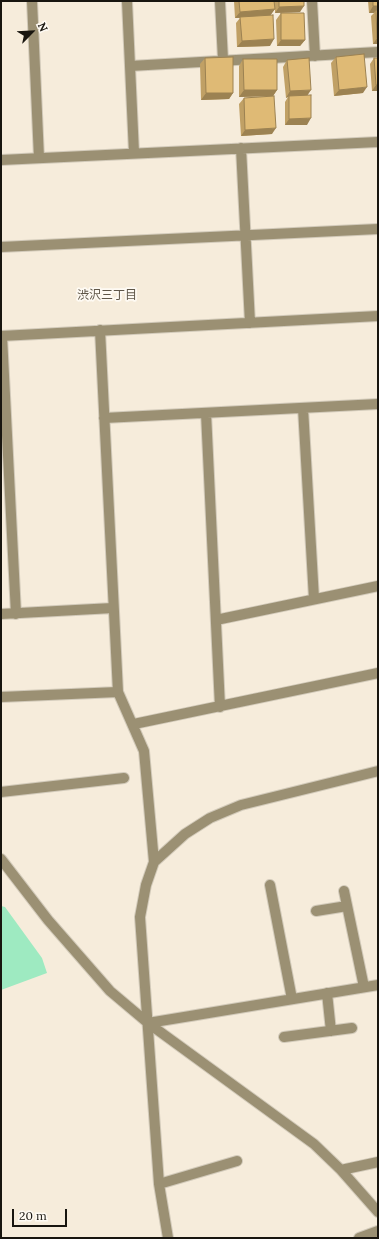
<!DOCTYPE html>
<html>
<head>
<meta charset="utf-8">
<style>
	body { margin:0 }
	#map { position:relative; width:379px; height:1239px; overflow:hidden; background:#f6ecdb; font-family:Lora,serif }
	canvas { display:block }
	.frame { position:absolute; inset:0; border:2px solid #18150f; pointer-events:none }
	.north { position:absolute; left:12px; top:12px; width:40px; height:40px; -webkit-text-stroke:3px #fefaf3; paint-order:stroke; rotate:66deg; font-size:11px; font-weight:700; line-height:16px; text-align:center; color:#18150f }
	.north::after { content:''; display:block; margin:auto; width:14px; height:18px; background:#18150f; clip-path:polygon(50% 0,100% 100%,50% 72%,0 100%) }
	.scale { position:absolute; left:12px; top:1209px; width:55px; height:18px; box-sizing:border-box; border:2px solid #18150f; border-top:0; padding-left:5px; font-size:12px; line-height:14px; white-space:nowrap; color:#18150f; -webkit-text-stroke:3px #fefaf3; paint-order:stroke }
</style>
</head>
<body>
<div id="map">
<canvas width="379" height="1239"></canvas>
<div class="frame"></div>
<div class="north">N</div>
<div class="scale">20 m</div>
</div>
<script>
const g = document.querySelector('canvas').getContext('2d');
g.lineJoin = 'round';
function fillPath(path, color) { g.fillStyle = color; g.fill(path, 'evenodd'); }
const shape = rows => new Path2D(rows.map(r => 'M' + r).join(''));
function trace(path, color, width, dash) { g.strokeStyle = color; g.lineWidth = width; g.lineCap = dash ? 'butt' : 'round'; g.setLineDash(dash || []); g.stroke(path); }
function write(font, color, halo, rows, align = 'center') {
  g.font = font + ' Lora,"Noto Sans JP",serif'; g.lineWidth = 3.5; g.setLineDash([]); g.textBaseline = 'middle'; g.strokeStyle = halo; g.fillStyle = color; for (const [text, x, y, turn = 0] of rows) {
    g.save(); g.translate(x, y); g.rotate((+turn || 0) * Math.PI / 180); g.textAlign = isNaN(turn) ? turn : align; if (halo) g.strokeText(text, 0, 0); g.fillText(text, 0, 0); g.restore();
  }
}
fillPath(shape([
	[1,906,5,907,42,958,47,973,1,990]
]), '#9eeac1');
const minor = shape([
	[32,1,39,158],
	[127,1,134,153],
	[220,1,223,60],
	[312,1,315,56],
	[130,66,378,52],
	[241,148,250,323],
	[1,160,378,142],
	[1,247,378,229],
	[100,330,118,692,144,751,154,862],
	[1,336,378,316],
	[2,336,16,614],
	[303,408,314,599],
	[206,413,220,707],
	[104,418,378,404],
	[1,614,113,608],
	[216,620,378,586],
	[1,697,118,692],
	[134,724,378,673],
	[1,792,124,778],
	[1,859,48,920,110,991,148,1023,314,1144,341,1170,378,1212],
	[270,885,292,999],
	[344,891,364,987],
	[316,911,347,906],
	[327,993,331,1031],
	[148,1023,378,985],
	[284,1037,352,1028],
	[341,1170,378,1162],
	[159,1184,237,1161],
	[168,1238,159,1184,140,917,146,885,154,862,185,834,210,818,241,805,378,771],
	[359,1238,378,1231]
]);
trace(minor, '#d2caba', 12);
trace(minor, '#9b9073', 10);
fillPath(shape([
	[234,1,304,1,300,12,275,13,275,9,270,15,270,46,237,47,236,23,240,18,235,18],
	[368,1,378,1,378,44,373,44,371,16,374,13,369,13],
	[281,13,305,40,300,46,277,46,276,20],
	[336,57,363,93,334,96,331,63],
	[205,58,233,93,229,99,201,100,200,64],
	[374,58,378,58,378,91,372,91,370,64],
	[243,59,277,90,273,96,272,134,241,136,239,104,244,98,269,96,239,97,239,66],
	[287,60,307,95,307,125,285,125,285,102,288,97,286,98,283,67]
]), '#c0a065');
fillPath(shape([
	[304,6,300,12,275,13,279,7],
	[373,6,378,6,378,13,376,10,374,13,369,13],
	[275,9,270,16,235,18,240,12],
	[377,38,378,38,378,44,373,44],
	[274,39,270,46,237,47,242,41],
	[281,40,305,40,300,46,277,46],
	[376,85,378,85,378,91,372,91],
	[367,87,363,93,334,96,339,90],
	[244,90,277,90,273,96,239,97],
	[311,90,307,96,289,96,288,97,286,98,290,91],
	[206,93,233,93,229,99,201,100],
	[311,118,307,125,285,125,289,119],
	[276,128,272,134,241,136,245,130]
]), '#9c8252');
const building = shape([
	[239,1,274,1,275,9,240,12,239,1],
	[279,1,304,1,304,6,279,7,279,1],
	[373,1,378,1,378,6,373,6,373,1],
	[376,10,378,10,378,38,377,38,376,10],
	[281,13,304,13,305,40,281,40,281,13],
	[273,15,274,39,242,41,240,17,273,15],
	[364,54,367,87,339,90,336,57,364,54],
	[233,57,233,93,206,93,205,58,233,57],
	[309,58,311,90,290,91,287,60,309,58],
	[374,58,378,58,378,85,376,85,374,58],
	[243,59,277,59,277,90,244,90,243,59],
	[311,95,311,118,289,119,289,96,311,95],
	[274,96,276,128,245,130,244,98,274,96]
]);
fillPath(building, '#dfba75');
trace(building, '#9c8252', 1);
write('12px', '#5f5648', '#fefaf3', [
	["渋沢三丁目",107,296]
]);
</script>
</body>
</html>
